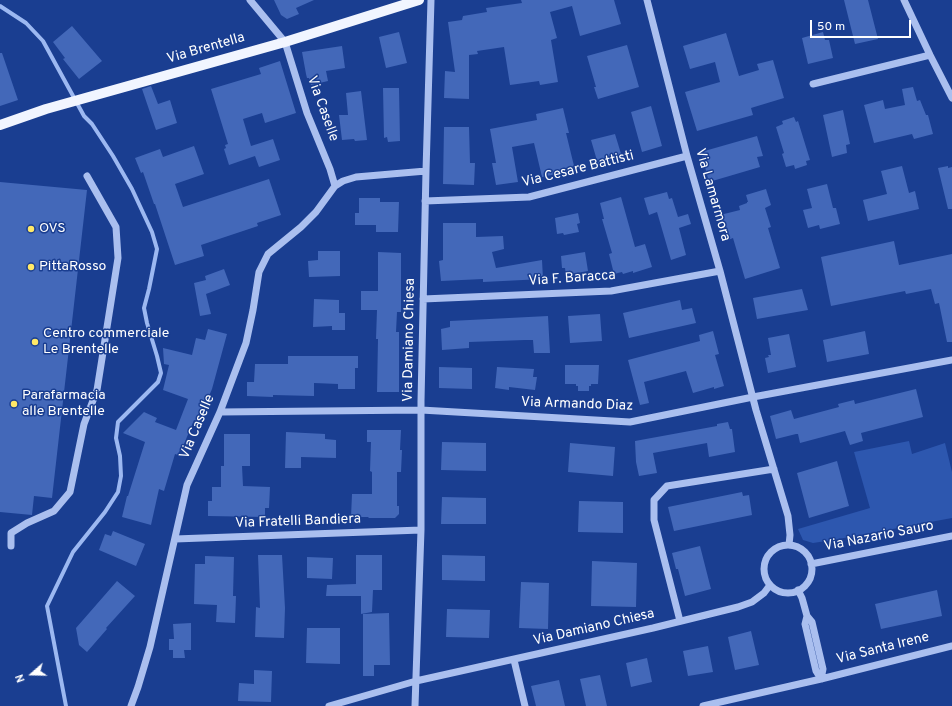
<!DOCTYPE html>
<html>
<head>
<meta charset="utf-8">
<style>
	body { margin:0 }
	#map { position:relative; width:952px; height:706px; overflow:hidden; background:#1a3e91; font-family:Overpass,sans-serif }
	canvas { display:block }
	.north { position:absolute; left:12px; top:654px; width:40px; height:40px; -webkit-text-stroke:3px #1a3e91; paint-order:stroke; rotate:250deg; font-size:11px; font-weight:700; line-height:16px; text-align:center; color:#fff }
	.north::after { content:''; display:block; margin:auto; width:14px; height:18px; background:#fff; clip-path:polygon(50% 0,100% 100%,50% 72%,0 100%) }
	.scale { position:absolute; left:810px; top:20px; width:101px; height:18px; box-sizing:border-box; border:2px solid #fff; border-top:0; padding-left:5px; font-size:12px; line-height:14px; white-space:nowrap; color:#fff; -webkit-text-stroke:3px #1a3e91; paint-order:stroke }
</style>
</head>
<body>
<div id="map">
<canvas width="952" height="706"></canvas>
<div class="north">N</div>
<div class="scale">50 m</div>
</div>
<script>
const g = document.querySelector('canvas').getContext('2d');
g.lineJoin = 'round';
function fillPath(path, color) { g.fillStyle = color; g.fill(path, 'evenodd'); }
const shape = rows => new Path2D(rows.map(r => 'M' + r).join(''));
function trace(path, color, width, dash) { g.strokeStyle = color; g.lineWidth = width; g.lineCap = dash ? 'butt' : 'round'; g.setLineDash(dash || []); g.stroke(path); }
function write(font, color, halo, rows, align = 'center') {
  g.font = font + ' Overpass,sans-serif'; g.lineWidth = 3; g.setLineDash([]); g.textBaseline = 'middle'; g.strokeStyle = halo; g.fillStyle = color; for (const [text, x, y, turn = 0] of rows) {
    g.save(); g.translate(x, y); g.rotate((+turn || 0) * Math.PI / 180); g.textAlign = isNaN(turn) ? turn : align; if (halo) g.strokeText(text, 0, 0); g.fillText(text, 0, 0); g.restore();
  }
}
fillPath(shape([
	[909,441,912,454,945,443,952,472,952,518,833,540,813,543,803,540,798,529,870,508,854,452]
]), '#2d57af');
trace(shape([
	[0,6,26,23,43,41,84,116,92,124,113,156,132,189,152,232,157,249,149,289,144,308,147,323,157,356,161,373,158,382,118,422,116,438,120,456,121,476,118,492,105,512,73,552,47,606,66,706]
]), '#9cb8f1', 4);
fillPath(shape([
	[274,0,314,0,296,8,299,14,287,19,281,15],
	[521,0,614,0,621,24,580,36,572,6,550,12,557,38,551,40,558,82,540,85,539,81,510,85,504,47,477,51,478,54,469,55,469,99,444,98,445,71,455,72,448,22,462,20,463,16,487,12,486,8,522,3],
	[844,0,868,0,878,39,855,44],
	[72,26,102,61,79,79,63,59,65,58,53,42],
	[399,32,407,63,386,68,379,37],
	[823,32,825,40,829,40,833,58,808,64,802,38],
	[726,33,739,76,759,70,757,64,773,60,784,98,751,108,753,115,697,131,685,92,720,82,715,62,690,69,683,46],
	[627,45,639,87,598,99,594,87,596,87,587,56],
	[342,46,345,68,326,71,328,81,311,85,309,78,307,78,306,74,302,52],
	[0,53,2,53,18,100,0,106],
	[280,61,296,113,265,123,262,113,243,119,251,146,273,139,280,160,259,167,255,156,229,165,224,149,226,148,225,145,228,144,211,89,261,74,259,68],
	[151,86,158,104,170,100,177,123,156,130,142,89],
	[913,87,917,101,920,100,926,115,928,115,933,134,914,139,912,134,874,143,864,105,883,100,885,109,905,105,902,89],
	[383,88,399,88,400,141,388,142,387,137,384,138],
	[361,91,367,140,355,141,354,139,342,140,339,115,348,115,346,93],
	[651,106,662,146,642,152,631,112],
	[563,108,569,133,566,133,575,170,542,177,534,143,512,147,518,182,496,185,492,163,496,163,490,129,537,120,536,114],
	[843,110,850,144,846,145,847,153,832,157,823,115],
	[794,117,796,122,798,121,810,160,806,161,807,165,795,169,794,165,786,167,782,154,784,153,776,127,783,124,782,121],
	[444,127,469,127,470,163,475,163,474,185,443,184],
	[615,134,622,157,598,164,591,140],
	[757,136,763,156,757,157,760,167,709,182,701,152],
	[194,146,204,174,175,184,183,207,269,179,281,215,257,223,258,226,201,245,204,256,175,265,155,204,154,204,143,172,141,173,135,158,160,149,163,157],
	[902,166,909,193,915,191,919,209,868,221,863,200,887,194,881,171],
	[948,166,948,168,952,167,952,209,948,209,938,168],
	[0,182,87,190,52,498,34,496,32,515,0,512],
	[827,184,833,208,836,208,840,224,820,229,819,225,808,228,803,210,812,208,807,189],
	[766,189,771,205,765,208,771,227,768,228,780,268,745,279,733,238,728,240,720,215,740,210,739,206,747,203,747,202,748,202,746,195],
	[667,192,669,199,672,198,678,217,688,214,691,224,679,228,686,255,671,260,657,212,649,215,644,198],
	[621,197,635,247,645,244,652,267,633,273,633,271,623,274,622,272,614,274,609,254,612,253,602,219,604,219,600,203],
	[359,198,380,198,380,202,399,202,398,232,376,232,376,225,355,225,355,213,359,213],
	[578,213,580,223,577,224,579,232,564,235,563,233,557,234,555,218],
	[443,223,476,223,476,237,503,236,504,249,492,252,496,268,542,260,543,279,483,282,483,279,441,281,439,261,443,260],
	[894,241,899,265,952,254,952,342,947,342,939,303,935,304,931,289,906,294,905,291,831,306,821,257],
	[318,251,340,251,340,276,309,277,308,261,318,260],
	[378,252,401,253,401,312,397,312,396,332,399,332,399,392,377,392,378,339,376,339,377,310,361,310,361,291,378,291],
	[585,252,588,271,566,275,565,268,562,268,561,256],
	[224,269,230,285,206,294,211,314,200,316,194,283,206,280,205,276],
	[802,289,808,310,757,319,753,298],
	[314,299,339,300,339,313,345,313,345,330,332,330,332,326,313,327],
	[680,300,682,310,692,308,696,323,629,338,623,313],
	[600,314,602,341,570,343,568,316],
	[548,316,550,353,534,353,533,340,525,340,469,342,469,348,442,350,441,329,450,327,450,321],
	[208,329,227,334,212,389,198,421,194,420,184,444,182,444,178,455,175,454,164,491,159,489,151,525,122,517,127,496,128,496,145,442,123,433,144,412,157,418,155,422,176,430,188,399,163,390,169,365,164,364,163,348,192,355,196,338,205,340],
	[713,331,719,354,715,355,724,386,714,389,714,387,693,393,686,371,644,382,649,403,640,405,628,360,700,341,699,335],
	[865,331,869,354,827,362,823,340],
	[789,334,796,367,768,373,765,358,769,357,768,355,771,355,768,338],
	[288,356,358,356,358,368,355,368,355,389,338,389,338,384,314,383,314,396,273,395,273,397,247,396,247,382,254,382,255,364,288,364],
	[565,365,599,365,598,384,591,384,591,386,589,386,589,391,578,391,578,386,576,386,576,384,565,384],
	[439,367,472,368,472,389,439,388],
	[497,367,534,369,533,377,537,377,535,390,509,387,509,390,495,388],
	[916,389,923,417,861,433,863,441,850,445,845,431,800,443,798,434,796,434,776,439,770,416,791,410,794,419,839,407,838,404,854,400,855,404],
	[728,422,730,429,732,429,735,452,709,457,707,443,653,453,657,473,639,476,636,462,635,441,717,426,717,424],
	[367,430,401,430,400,450,402,450,401,472,397,472,397,506,399,506,399,514,395,518,368,518,369,517,351,517,352,494,372,494,372,472,370,471,371,442,367,442],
	[286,432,325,434,325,439,336,440,336,458,301,457,301,468,285,468],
	[224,434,250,434,250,466,242,466,243,486,270,487,269,508,265,508,265,517,208,516,208,501,212,501,212,487,221,487,221,466,224,466],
	[442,442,486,443,486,471,441,470],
	[570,443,615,447,613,476,568,472],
	[837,461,849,506,809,518,797,473],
	[742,492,743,496,749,495,752,515,674,531,668,507],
	[442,497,486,498,486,524,441,524],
	[579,501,623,502,623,533,578,532],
	[113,531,145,544,136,566,99,550,105,534,111,536],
	[700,546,711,589,685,596,678,569,676,569,672,553],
	[258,555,282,555,285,608,284,638,255,637,256,607,260,608],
	[356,555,382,555,382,590,373,590,372,612,361,614,361,596,326,596,327,585,356,584],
	[442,555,485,556,485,581,442,580],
	[205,556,234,557,233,596,236,596,235,623,216,622,217,605,194,604,195,564,205,564],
	[307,557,333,558,332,579,307,578],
	[592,561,637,563,636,607,591,606],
	[117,581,135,596,106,628,107,629,87,652,79,645,76,628],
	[521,582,549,583,548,629,519,628],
	[937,590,942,616,881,629,875,604],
	[447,609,490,610,489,638,446,637],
	[389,613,390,665,374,665,374,676,363,676,363,614],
	[191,623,191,650,184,650,185,658,173,658,173,650,169,650,169,639,174,639,173,624],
	[307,628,340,628,340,664,306,663],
	[751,631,759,665,735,670,728,637],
	[708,646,713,672,688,676,683,651],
	[647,658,652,682,631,687,626,663],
	[254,670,272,671,271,702,238,701,239,683,254,684],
	[600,675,607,706,586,706,580,679],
	[559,680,565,706,536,706,531,686]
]), '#4368b9');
trace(shape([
	[250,0,285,42,307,113,330,169,335,186],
	[647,0,687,156,720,271,756,410,788,516,790,535,789,545],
	[904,0,930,55,952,98],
	[813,84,930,55],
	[425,201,529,197,687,156],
	[423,299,611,291,720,271],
	[220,412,421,410,630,422,753,397,952,360],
	[175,539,421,530],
	'764 569a24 24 0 1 1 48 0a24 24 0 1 1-48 0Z',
	[11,546,11,533,27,523,54,511,70,492,84,424,97,390,118,258,116,227,87,176],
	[811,564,952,536],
	[798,590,802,598,807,616,812,622,823,669,821,679],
	[807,616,805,624,816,671,821,679],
	[680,621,654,520,654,500,667,486,774,469],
	[514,660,525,706],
	[131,706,138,687,150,647,187,485,220,412,246,343,253,310,259,272,268,254,301,227,316,212,335,186,343,181,356,177,426,171],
	[329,706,416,681,653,628,738,607,752,602,764,593,770,585],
	[415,706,421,530,421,401,426,171,431,0],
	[703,706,821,679,952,646]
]), '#aabfef', 7);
trace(shape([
	[0,125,46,109,285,42,419,0]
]), '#f1f5ff', 10);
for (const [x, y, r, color] of [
	[31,229,4,"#ffe867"],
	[31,267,4,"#ffe867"],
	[35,342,4,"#ffe867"],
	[14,404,4,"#ffe867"]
]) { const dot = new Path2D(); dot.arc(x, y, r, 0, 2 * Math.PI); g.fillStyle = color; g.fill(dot); trace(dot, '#1a3e91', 1.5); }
write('14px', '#fff', '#1a3e91', [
	["Via Brentella",206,49,-16],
	["Via Caselle",322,109,70],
	["Via Cesare Battisti",578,170,-14],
	["Via Lamarmora",712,195,74],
	["Via F. Baracca",572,279,-4],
	["Via Damiano Chiesa",410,340,-89],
	["Via Armando Diaz",577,405,2],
	["Via Caselle",198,427,-67],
	["Via Fratelli Bandiera",298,522,-2],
	["Via Nazario Sauro",879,537,-11],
	["Via Damiano Chiesa",594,628,-13],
	["Via Santa Irene",883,649,-14]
]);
write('14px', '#fff', '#1a3e91', [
	["OVS",39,229],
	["PittaRosso",39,267],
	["Centro commerciale",43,334],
	["Le Brentelle",43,350],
	["Parafarmacia",22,396],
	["alle Brentelle",22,412]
], 'left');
</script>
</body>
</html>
